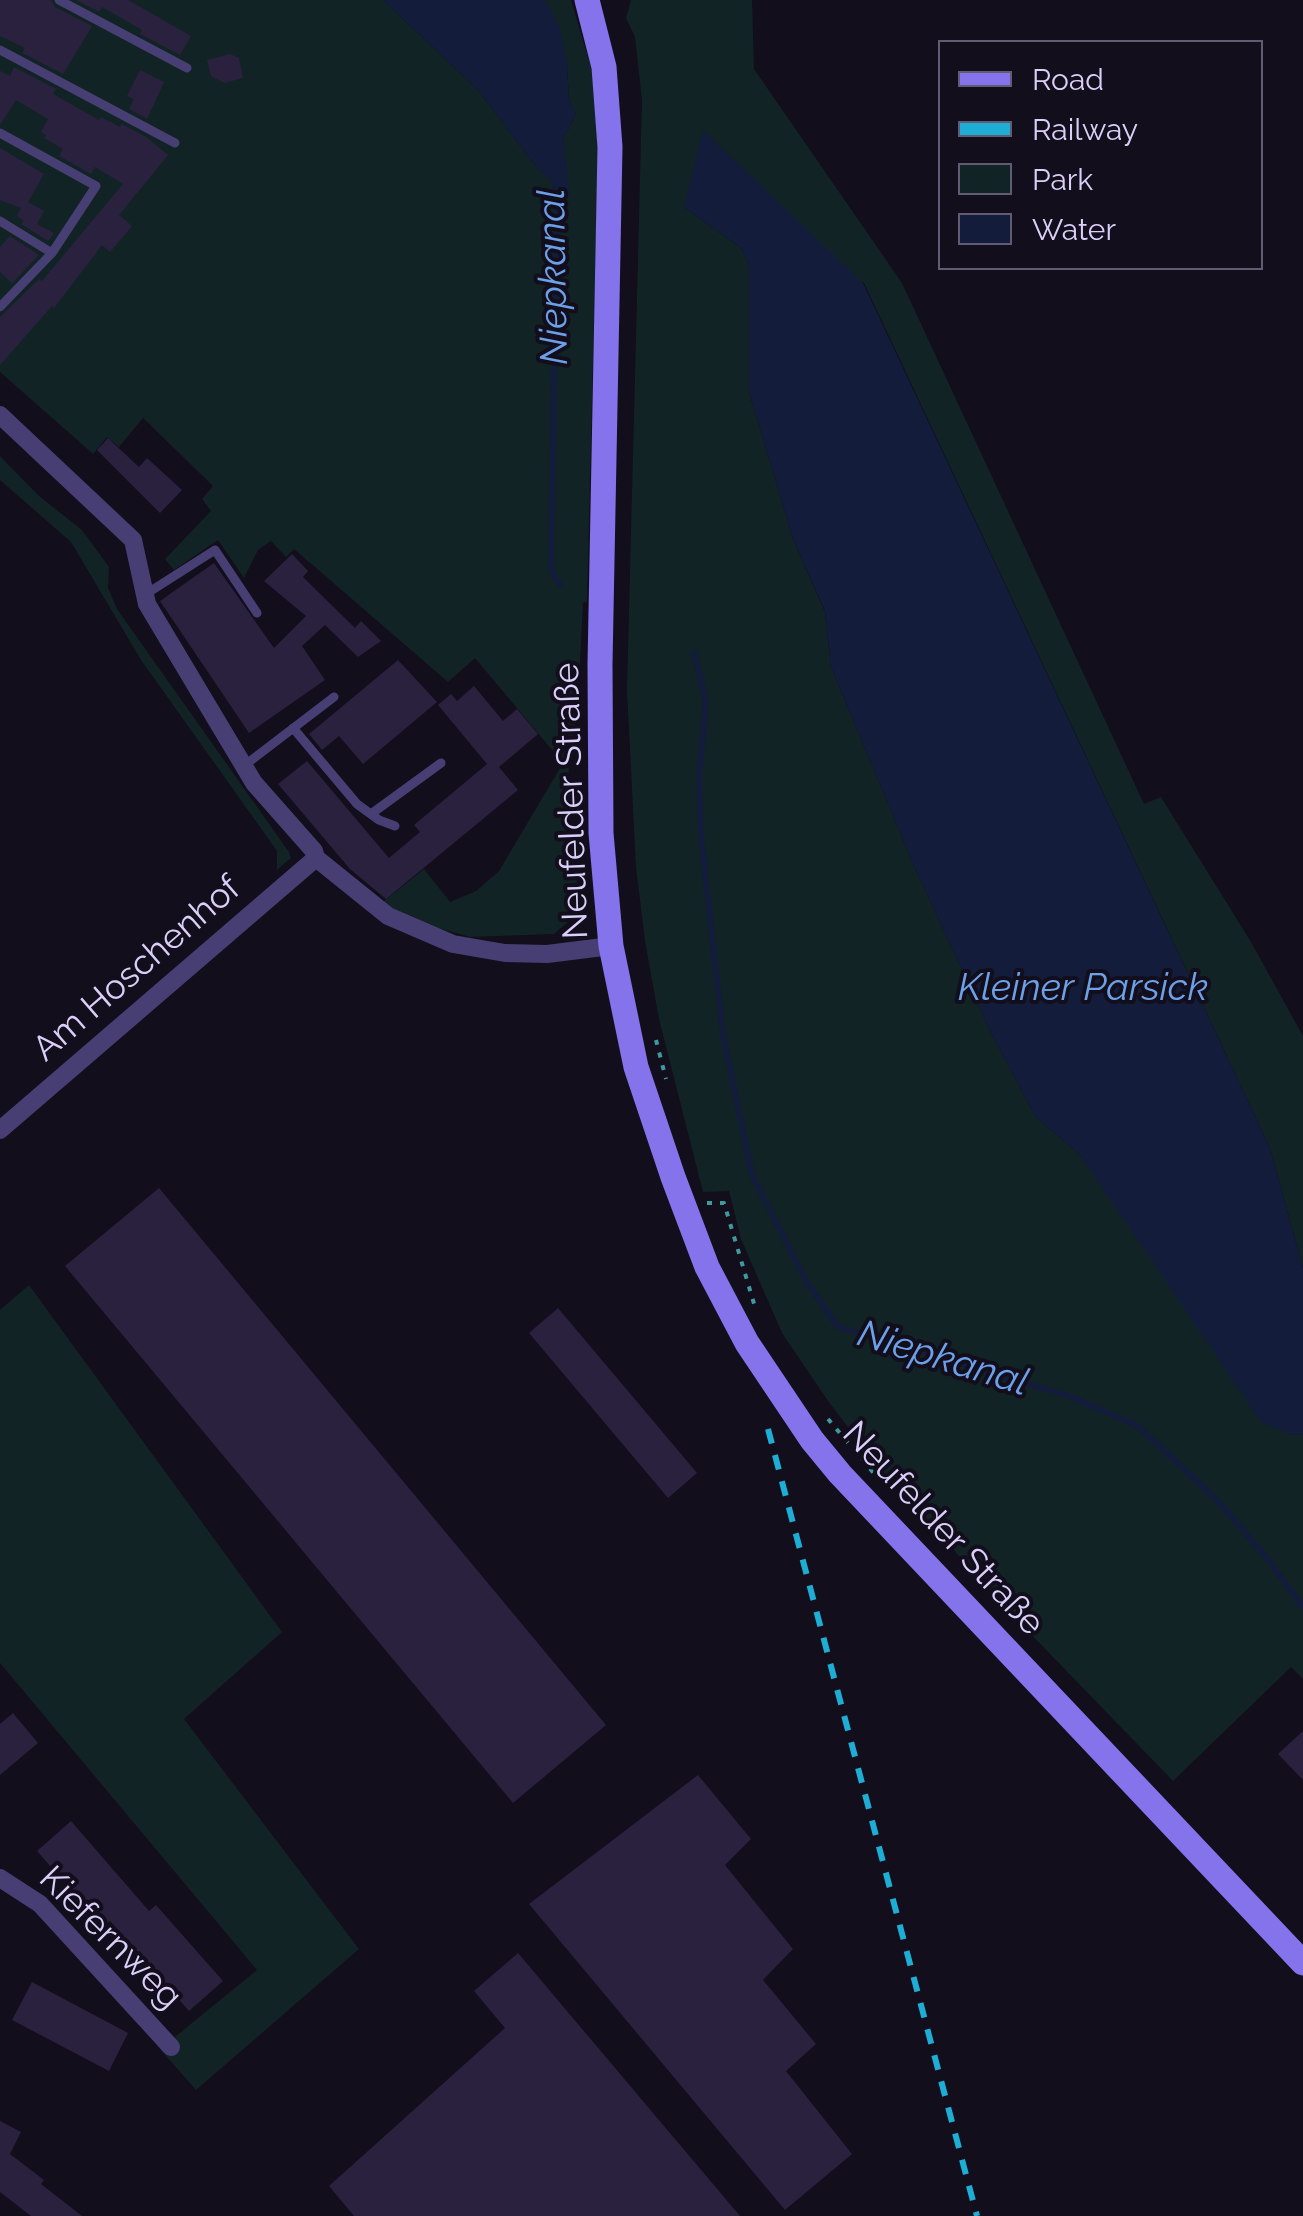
<!DOCTYPE html>
<html>
<head>
<meta charset="utf-8">
<style>
	body { margin:0 }
	#map { position:relative; width:1303px; height:2216px; overflow:hidden; background:#120e1c; font-family:Raleway,sans-serif }
	canvas { display:block }
	.legend { position:absolute; left:938px; top:40px; width:325px; height:230px; box-sizing:border-box; background:#120e1c; border:2px solid #625b74; margin:0; padding:12px 18px; list-style:none; font-size:30px; color:#d9cff8 }
	.legend li { display:flex; align-items:center; gap:20px; height:50px }
	.legend b { width:50px; border:2px solid #625b74 }
</style>
</head>
<body>
<div id="map">
<canvas width="1303" height="2216"></canvas>
<ul class="legend">
<li><b style="height:12px;background:#8473eb"></b>Road</li>
<li><b style="height:12px;background:#1eaed5"></b>Railway</li>
<li><b style="height:28px;background:#122325"></b>Park</li>
<li><b style="height:28px;background:#131d3b"></b>Water</li>
</ul>
</div>
<script>
const g = document.querySelector('canvas').getContext('2d');
g.lineJoin = 'round';
function fillPath(path, color) { g.fillStyle = color; g.fill(path, 'evenodd'); }
const shape = rows => new Path2D(rows.map(r => 'M' + r).join(''));
function trace(path, color, width, dash) { g.strokeStyle = color; g.lineWidth = width; g.lineCap = dash ? 'butt' : 'round'; g.setLineDash(dash || []); g.stroke(path); }
function write(font, color, halo, rows, align = 'center') {
  g.font = font + ' Raleway,sans-serif'; g.lineWidth = 8; g.setLineDash([]); g.textBaseline = 'middle'; g.strokeStyle = halo; g.fillStyle = color; for (const [text, x, y, turn = 0] of rows) {
    g.save(); g.translate(x, y); g.rotate((+turn || 0) * Math.PI / 180); g.textAlign = isNaN(turn) ? turn : align; if (halo) g.strokeText(text, 0, 0); g.fillText(text, 0, 0); g.restore();
  }
}
fillPath(shape([
	[0,0,383,0,478,90,538,169,569,196,563,139,576,114,569,100,567,64,545,0,571,0,593,74,598,153,587,602,583,603,577,718,569,758,568,799,579,903,576,915,554,934,470,937,431,926,379,905,424,869,450,902,476,891,499,871,563,763,475,658,448,682,294,549,286,557,271,541,258,550,244,578,218,540,174,570,165,559,211,511,202,499,213,486,143,418,119,447,107,437,93,454,0,372],
	[631,0,752,0,754,69,902,283,1144,804,1161,797,1251,942,1303,1036,1303,1268,1270,1148,864,283,684,207,741,248,749,265,749,392,793,539,825,612,831,667,913,864,991,1033,1035,1116,1080,1155,1290,1435,1303,1434,1303,1679,1291,1667,1173,1781,992,1594,938,1532,904,1501,828,1401,782,1333,741,1239,729,1191,703,1192,659,1019,645,941,636,867,627,690,642,100,635,37,626,18],
	[0,456,39,496,82,530,109,567,108,588,117,609,289,852,291,858,277,870,277,851,141,660,71,542,0,480],
	[29,1285,282,1632,184,1719,359,1949,196,2090,160,2049,257,1970,0,1663,0,1310]
]), '#122325');
fillPath(shape([
	[383,0,545,0,560,29,567,64,569,100,576,114,563,139,570,196,552,194,552,182,538,169,478,90],
	[703,130,863,283,1270,1148,1303,1268,1303,1434,1291,1435,1261,1422,1080,1155,1035,1116,991,1033,913,864,831,667,825,611,793,539,749,392,749,265,741,248,684,207]
]), '#131d3b');
trace(shape([
	[557,189,551,569,560,585],
	[694,653,706,701,699,778,701,835,723,1035,752,1175,806,1281,838,1327,1069,1396,1138,1426,1216,1499,1267,1558,1303,1607]
]), '#131d3b', 6);
fillPath(shape([
	[0,0,51,0,55,7,92,26,63,74,22,53,25,48,0,36],
	[76,0,128,0,191,36,180,55,140,34,142,30,102,7,99,12],
	[230,54,239,58,243,78,224,83,211,76,207,60],
	[14,67,56,89,53,94,99,120,101,117,120,127,122,124,146,137,168,155,119,215,132,226,110,252,102,245,54,308,52,306,0,365,0,317,39,279,42,281,123,184,95,167,91,174,59,156,63,149,44,138,46,135,41,132,48,119,16,100,0,125,0,71,10,76],
	[140,70,164,82,147,119,129,109,134,99,127,96],
	[0,148,44,174,28,202,44,211,37,224,54,233,48,241,21,224,24,221,17,216,21,208,0,200],
	[10,236,39,255,12,283,0,272,0,247],
	[108,438,139,467,147,458,182,490,160,513,97,450],
	[292,554,308,571,303,577,355,628,361,621,381,641,358,657,325,625,302,646,325,680,249,733,160,601,214,563,274,648,306,616,264,581],
	[398,660,437,702,363,764,339,736,322,750,309,734],
	[474,686,503,721,517,709,538,734,499,767,518,790,386,899,350,869,278,784,307,761,389,858,420,832,414,825,487,764,438,705,451,694,457,701],
	[159,1188,606,1725,513,1803,65,1266],
	[558,1308,697,1473,668,1498,529,1333],
	[13,1713,38,1743,0,1775,0,1724],
	[1303,1731,1303,1780,1278,1754],
	[698,1775,751,1839,725,1865,793,1949,763,1980,816,2044,786,2071,852,2154,785,2210,529,1904],
	[71,1821,149,1911,156,1905,223,1981,189,2011,110,1921,103,1927,37,1851],
	[518,1953,740,2216,354,2216,329,2186,505,2028,474,1991],
	[32,1982,128,2033,109,2071,12,2020],
	[0,2121,21,2132,10,2154,44,2180,41,2184,82,2216,31,2216,0,2192]
]), '#2a213e');
trace(shape([
	[656,1040,666,1079],
	[707,1203,724,1203,755,1307],
	[828,1419,877,1477]
]), '#3d9a9f', 4, [5, 8]);
trace(shape([
	[59,0,187,68],
	[0,50,175,143],
	[0,133,96,186,52,253,0,307],
	[0,221,52,253],
	[146,594,215,550,257,613],
	[293,728,357,804,379,820,395,826],
	[245,765,334,697],
	[371,814,441,763]
]), '#473f74', 9);
trace(shape([
	[0,415,133,540,147,604,254,783,314,851,316,858,388,916,453,944,505,953,547,954,611,946],
	[0,1130,316,858],
	[0,1878,40,1904,171,2047]
]), '#473f74', 18);
trace(shape([
	[587,0,604,67,610,147,600,664,601,833,611,946,636,1067,673,1177,707,1267,747,1343,812,1440,840,1474,1303,1963]
]), '#8473eb', 25);
trace(shape([
	[768,1429,977,2216]
]), '#1eaed5', 6, [15, 12]);
write('35px', '#d9cff8', '#120e1c', [
	["Neufelder Straße",572,801,-92],
	["Am Hoschenhof",137,969,-41],
	["Neufelder Straße",943,1529,47],
	["Kiefernweg",110,1938,45]
]);
write('italic 38px', '#6ca1ea', '#120e1c', [
	["Niepkanal",554,277,-91],
	["Kleiner Parsick",1083,989],
	["Niepkanal",943,1359,17]
]);
</script>
</body>
</html>
